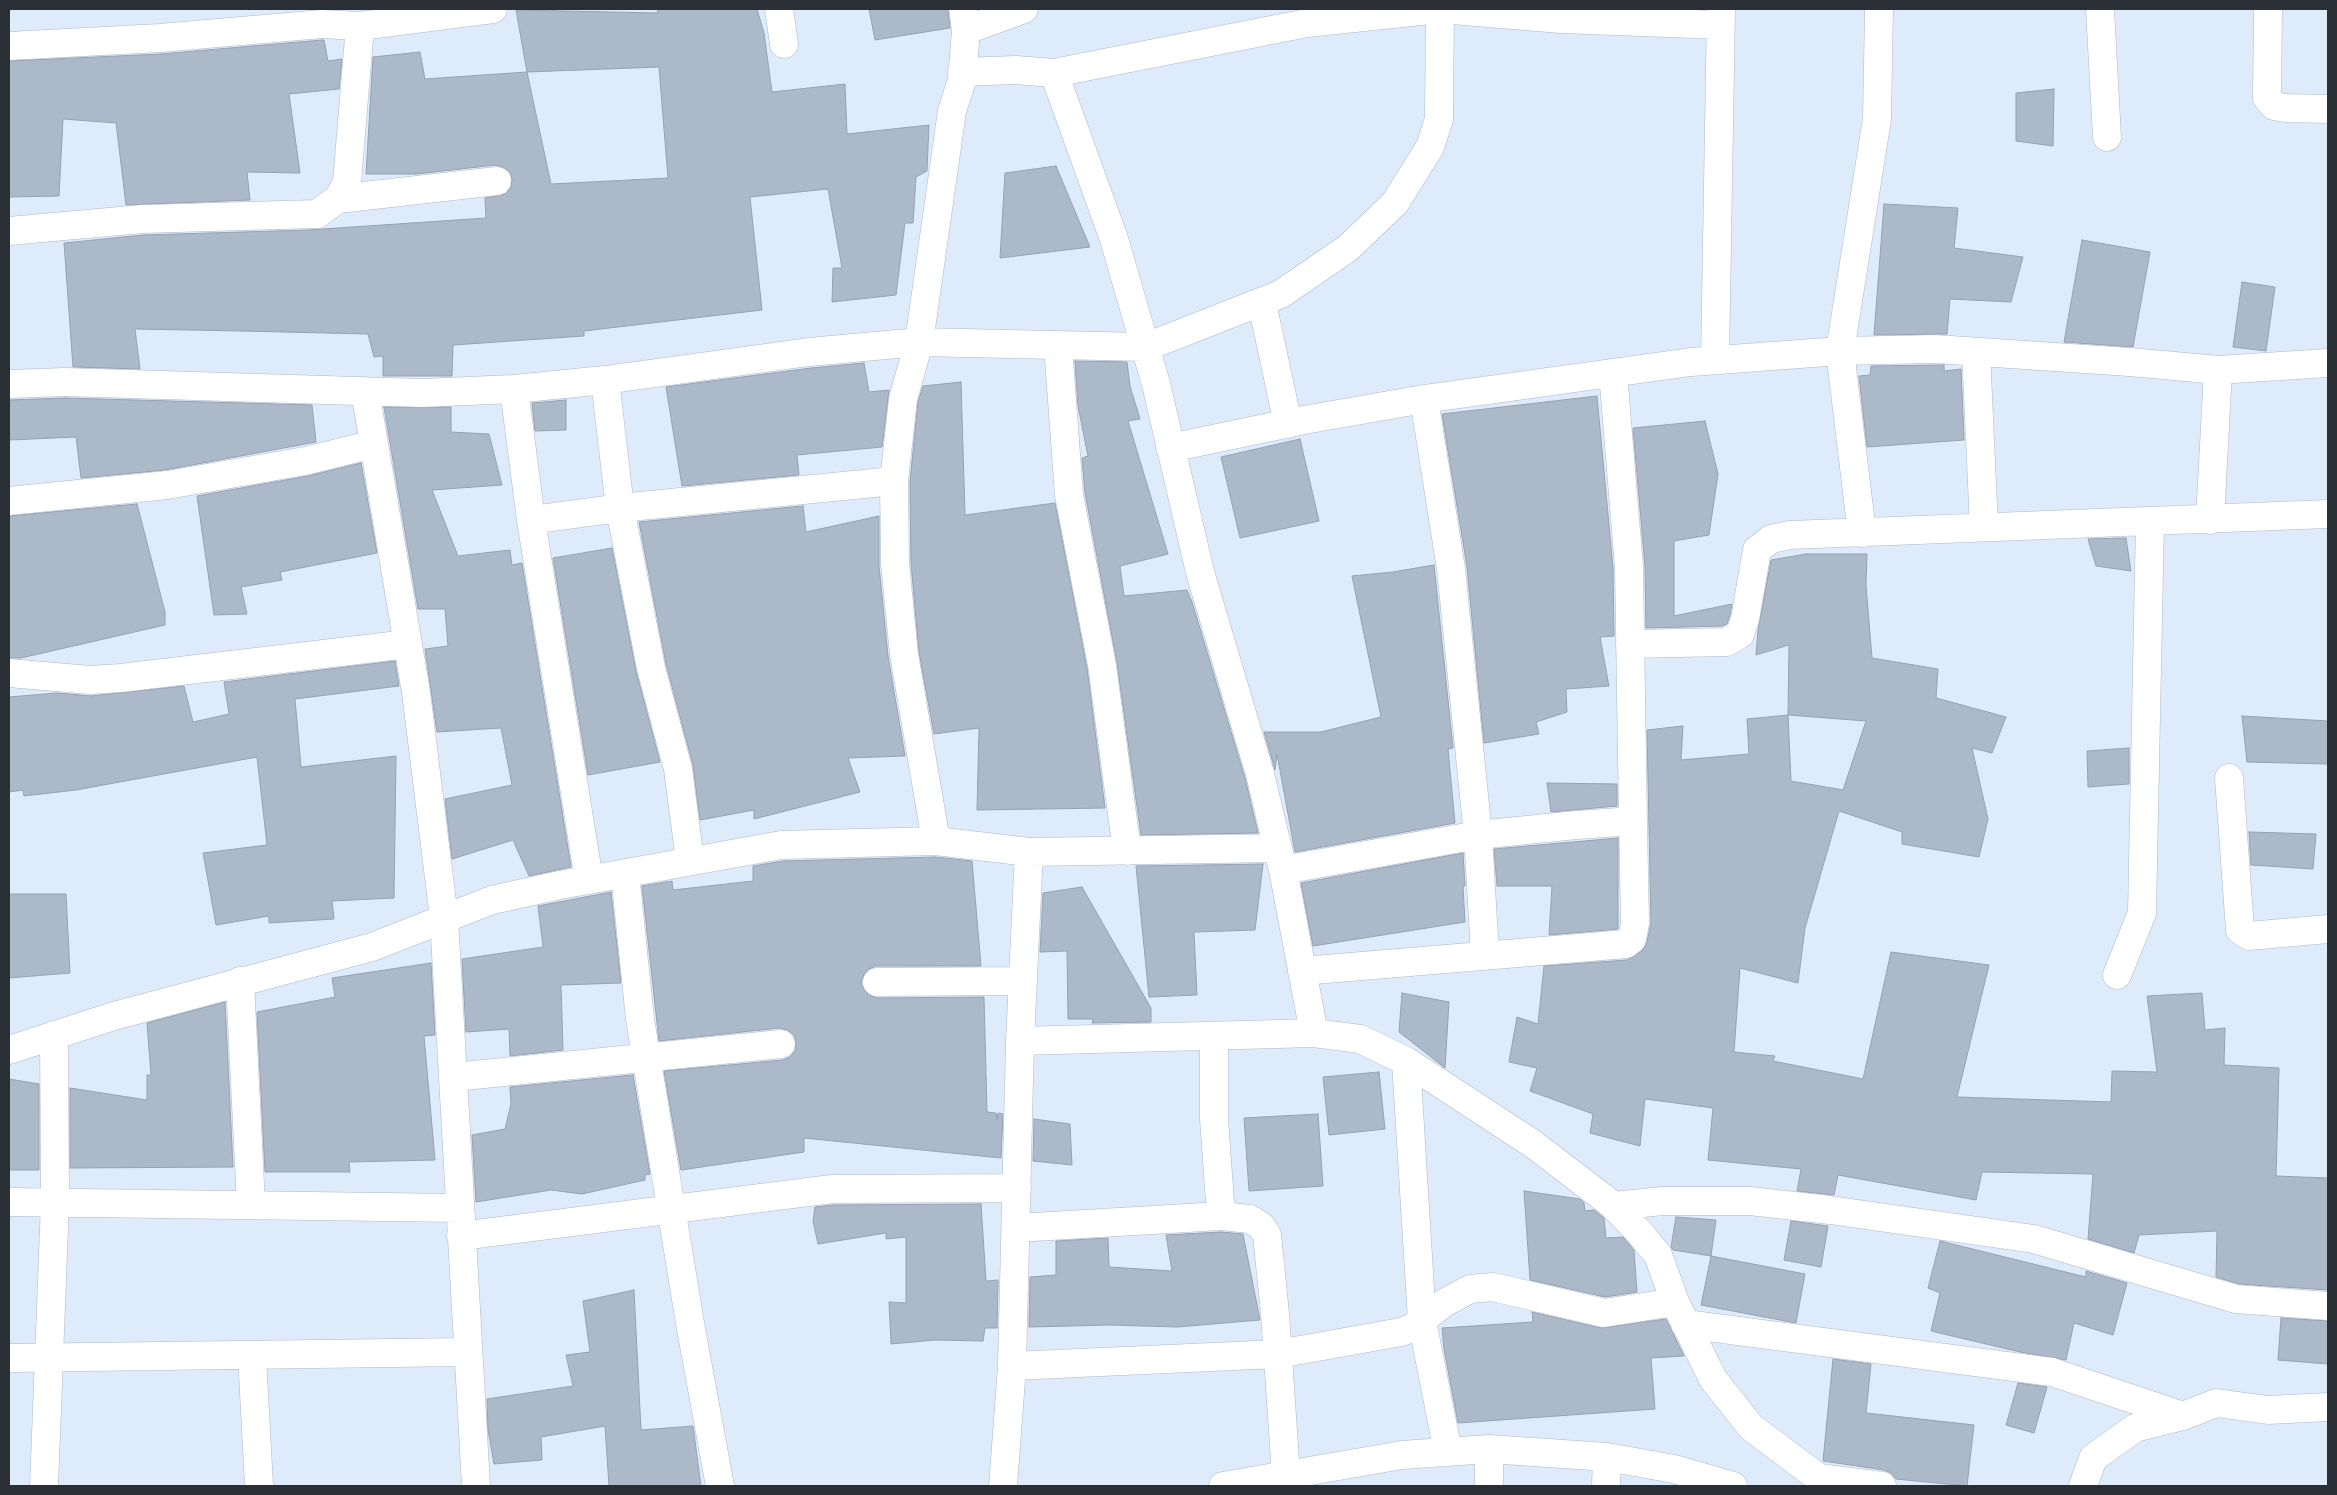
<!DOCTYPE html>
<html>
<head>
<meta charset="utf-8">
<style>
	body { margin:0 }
	#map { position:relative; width:2337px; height:1495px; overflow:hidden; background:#ddebfa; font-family:"IBM Plex Sans",sans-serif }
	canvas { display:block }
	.frame { position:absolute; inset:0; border:10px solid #2a2f35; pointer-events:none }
</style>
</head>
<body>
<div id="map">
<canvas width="2337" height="1495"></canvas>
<div class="frame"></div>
</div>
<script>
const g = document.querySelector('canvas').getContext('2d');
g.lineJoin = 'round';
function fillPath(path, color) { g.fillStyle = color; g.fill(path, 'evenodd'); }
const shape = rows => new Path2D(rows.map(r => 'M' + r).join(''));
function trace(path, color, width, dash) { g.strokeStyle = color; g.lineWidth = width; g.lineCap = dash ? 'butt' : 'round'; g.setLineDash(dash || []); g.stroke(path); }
const building = shape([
	[657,9,757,9,764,33,772,92,845,84,847,134,929,125,927,171,916,177,913,223,905,223,896,295,832,302,833,268,842,268,828,189,750,197,762,310,584,331,584,336,453,345,452,376,383,376,383,356,374,357,368,334,241,331,135,329,140,369,73,367,64,243,143,235,308,230,486,218,485,198,506,194,511,187,512,179,510,172,503,167,495,165,417,174,366,174,373,57,420,52,425,79,527,72,516,10,658,13,657,9],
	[659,67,668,178,551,184,527,72,659,67],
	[869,9,948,9,950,28,875,40,869,9],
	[322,40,324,40,328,61,342,59,339,89,289,94,300,173,247,172,250,200,126,205,116,123,63,119,59,196,9,197,9,61,161,54,322,40],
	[2054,89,2053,146,2016,141,2016,93,2054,89],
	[1056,166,1090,247,1000,258,1005,173,1056,166],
	[1884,204,1958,208,1954,248,2023,257,2011,302,1950,299,1947,334,1874,335,1884,204],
	[2082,240,2150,252,2133,347,2064,342,2082,240],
	[2242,282,2275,287,2266,351,2233,347,2242,282],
	[1075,361,1127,362,1130,386,1140,419,1128,421,1168,554,1120,566,1124,596,1187,590,1192,602,1245,778,1258,833,1141,835,1117,663,1085,493,1082,458,1088,456,1078,406,1075,361],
	[864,363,869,392,889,390,882,447,797,455,799,475,682,486,666,387,811,368,864,363],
	[1944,365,1944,371,1961,369,1964,440,1867,447,1859,376,1870,375,1871,366,1944,365],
	[961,382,965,515,1055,503,1087,668,1105,808,977,810,979,728,934,734,919,652,911,563,910,482,918,402,923,386,961,382],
	[1597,396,1613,568,1614,636,1600,637,1609,686,1566,689,1567,712,1536,722,1539,734,1484,743,1467,567,1442,414,1597,396],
	[65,398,312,405,316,442,165,470,81,478,76,437,9,440,9,400,65,398],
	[566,400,566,430,535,431,532,403,566,400],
	[384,407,451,407,451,432,489,434,502,485,432,490,458,556,510,550,512,565,522,563,571,867,529,876,513,840,452,859,445,799,512,785,501,728,437,732,425,649,448,646,445,609,418,609,384,407],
	[1705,421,1718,474,1709,535,1674,541,1674,616,1732,604,1730,615,1727,624,1722,626,1646,628,1645,566,1633,428,1705,421],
	[1300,439,1319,521,1240,538,1221,457,1300,439],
	[361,463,377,553,280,572,282,580,241,587,247,614,214,615,197,496,308,476,361,463],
	[137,504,165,612,165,625,21,658,9,658,9,516,137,504],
	[803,506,806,532,879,516,879,566,888,656,905,756,848,758,860,792,754,819,754,810,700,820,693,765,666,664,639,522,803,506],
	[2126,538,2131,571,2096,566,2088,539,2126,538],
	[612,548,636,671,660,762,588,775,553,558,612,548],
	[1806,554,1867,554,1866,585,1872,658,1938,669,1936,698,2006,717,1992,753,1972,748,1988,819,1979,857,1902,844,1902,832,1839,811,1805,928,1798,983,1740,968,1734,1052,1775,1056,1773,1061,1863,1079,1891,952,1989,965,1957,1097,2111,1102,2112,1071,2157,1072,2147,996,2202,993,2205,1030,2225,1028,2224,1065,2279,1068,2276,1176,2328,1178,2328,1290,2239,1284,2216,1277,2217,1231,2139,1235,2134,1253,2088,1239,2093,1174,1982,1172,1976,1200,1838,1175,1834,1195,1797,1191,1801,1169,1708,1160,1713,1108,1645,1099,1640,1146,1590,1133,1593,1114,1530,1091,1537,1068,1509,1062,1517,1017,1538,1024,1544,966,1627,960,1642,951,1647,942,1651,923,1647,730,1683,726,1681,760,1749,754,1747,719,1788,715,1789,645,1756,655,1758,630,1771,560,1806,554],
	[1788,715,1866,721,1843,790,1791,781,1788,715],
	[1434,565,1453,748,1448,749,1455,823,1295,852,1277,754,1275,770,1264,732,1321,732,1381,717,1352,576,1393,572,1434,565],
	[395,661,399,686,295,699,301,767,396,756,394,898,332,901,334,919,269,923,269,916,216,925,203,853,267,845,257,757,76,790,24,796,23,790,9,792,9,697,57,693,91,696,184,686,193,722,229,714,224,682,395,661],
	[2242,716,2328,721,2328,764,2247,762,2242,716],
	[2129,748,2129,784,2088,787,2087,751,2129,748],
	[1547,783,1617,784,1617,806,1551,812,1547,783],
	[2249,832,2316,834,2313,869,2251,865,2249,832],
	[1618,838,1618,929,1549,935,1552,886,1497,886,1494,849,1618,838],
	[1463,853,1465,886,1463,886,1465,922,1313,946,1301,883,1463,853],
	[935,857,972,861,981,966,876,966,869,969,864,974,861,983,864,990,869,995,877,998,984,997,987,1112,996,1113,997,1120,998,1113,1003,1114,1001,1158,804,1138,804,1152,681,1170,664,1071,783,1060,790,1057,795,1051,796,1042,794,1035,788,1030,779,1028,659,1041,642,886,672,881,673,890,753,881,753,866,783,861,935,857],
	[1263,864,1255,930,1194,932,1197,995,1149,997,1136,866,1263,864],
	[1082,887,1151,1008,1151,1022,1092,1023,1093,1019,1068,1019,1067,951,1040,952,1043,893,1082,887],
	[611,892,621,983,561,985,563,1050,510,1056,509,1029,466,1032,462,959,543,947,538,906,611,892],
	[9,894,66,894,70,973,9,978,9,894],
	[431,963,435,1035,424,1036,435,1160,349,1162,350,1172,265,1172,257,1012,335,997,332,978,431,963],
	[1402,993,1449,1002,1445,1068,1399,1032,1402,993],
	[225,1002,233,1167,70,1168,70,1088,147,1100,147,1075,151,1075,147,1023,225,1002],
	[1379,1072,1385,1129,1329,1135,1323,1077,1379,1072],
	[633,1075,650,1174,645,1175,645,1180,582,1194,551,1190,476,1202,472,1135,505,1129,511,1104,510,1087,633,1075],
	[9,1079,39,1084,39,1170,9,1170,9,1079],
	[1318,1114,1323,1186,1249,1191,1244,1118,1318,1114],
	[1034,1119,1070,1124,1072,1165,1033,1161,1034,1119],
	[1524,1191,1580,1199,1584,1203,1585,1211,1594,1210,1604,1218,1606,1238,1623,1237,1634,1250,1637,1292,1605,1297,1530,1280,1524,1191],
	[981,1204,986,1281,998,1280,997,1328,985,1328,983,1341,935,1340,891,1344,889,1302,906,1303,906,1237,886,1239,886,1233,818,1244,813,1221,815,1207,833,1205,981,1204],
	[1676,1217,1716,1220,1711,1256,1673,1250,1671,1247,1676,1217],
	[1791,1221,1828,1226,1821,1267,1784,1260,1791,1221],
	[1221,1232,1243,1234,1260,1320,1177,1327,1110,1325,1029,1327,1030,1277,1056,1275,1056,1241,1108,1238,1109,1267,1172,1271,1166,1235,1221,1232],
	[1940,1241,2086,1277,2086,1271,2127,1283,2113,1335,2074,1323,2066,1360,2020,1352,1931,1331,1940,1293,1928,1288,1940,1241],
	[1711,1256,1805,1274,1796,1323,1701,1305,1711,1256],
	[634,1290,641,1430,693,1426,701,1486,609,1486,605,1426,541,1437,542,1460,494,1464,488,1430,487,1399,573,1386,566,1355,590,1352,583,1301,634,1290],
	[1532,1312,1601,1328,1666,1319,1684,1356,1651,1358,1655,1409,1458,1423,1444,1349,1442,1328,1533,1322,1532,1312],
	[2281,1318,2328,1321,2328,1364,2278,1360,2281,1318],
	[1833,1359,1871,1364,1866,1413,1974,1425,1967,1486,1896,1479,1891,1473,1884,1470,1823,1461,1833,1359],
	[2018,1383,2047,1387,2034,1433,2006,1425,2018,1383]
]);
fillPath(building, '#abb9c8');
trace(building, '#95a2b1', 1);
const minor = shape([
	[779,9,784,44],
	[2100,9,2107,137],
	[2268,9,2267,98,2274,106,2285,108,2328,109],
	[966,30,1024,9],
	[9,46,160,38,322,24,360,26,493,9],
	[962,72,1016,70,1054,73],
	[338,199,497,181],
	[9,231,142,219,317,214,338,199,347,182,360,26],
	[1262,303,1288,424],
	[1058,346,1069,495,1102,665,1127,851],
	[1976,352,1984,527],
	[1715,360,1721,9],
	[605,380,620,508,651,668,678,769,690,861],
	[9,384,65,382,422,393,514,389,605,380,809,352,919,342,1146,347,1281,294,1348,248,1395,203,1430,147,1439,119,1440,9],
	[514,389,531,520,589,880],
	[365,391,416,692,444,918,476,1486],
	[1424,399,1451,569,1478,835,1485,955],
	[1170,448,1304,420,1424,399,1691,362,1840,351,1935,349,2130,362,2218,370,2328,363],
	[9,501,167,485,305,461,374,444],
	[531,520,620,508,894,481],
	[2210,520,2218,370],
	[1862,533,1840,351,1877,119,1879,9],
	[1630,644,1727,642,1740,634,1745,619,1757,550,1771,539,1790,535,2328,514],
	[9,673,90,680,121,678,408,644],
	[2229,778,2240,930,2249,936,2328,929],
	[936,841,904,654,895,564,894,481,903,399,919,342,952,111,962,80,966,30,963,9],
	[1283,870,1478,835,1576,825,1633,821,1629,567,1613,373],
	[625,874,640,1019,691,1329,720,1486],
	[1302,971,1626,944,1632,939,1635,923,1633,821],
	[2117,975,2142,913,2150,521],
	[240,981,251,1205],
	[877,982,1023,981],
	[1314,1033,1283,870,1260,774,1200,572,1156,384,1114,239,1054,73,1307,23,1440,9,1561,19,1720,25],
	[1214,1037,1214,1119,1221,1216],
	[1020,1041,1314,1033,1360,1039,1406,1061,1533,1144,1614,1206,1639,1232,1658,1255,1675,1302,1713,1379,1751,1427,1819,1478,1882,1486],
	[9,1050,114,1016,372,947,492,900,560,885,781,845,936,841,1029,852,1278,848],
	[1406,1061,1422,1321,1448,1452],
	[454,1077,781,1044],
	[9,1202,460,1208],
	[1614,1206,1662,1201,1750,1201,1830,1210,2034,1239,2236,1299,2328,1306],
	[1016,1228,1221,1216,1250,1219,1261,1226,1267,1235,1275,1314,1286,1475],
	[461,1236,832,1189,1017,1188],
	[1685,1324,2052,1372,2183,1416],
	[252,1355,259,1486],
	[9,1358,468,1352],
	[1012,1366,1278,1354,1401,1332,1412,1328,1444,1303,1470,1289,1493,1287,1604,1313,1675,1302],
	[44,1486,55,1203,54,1035],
	[1003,1486,1012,1366,1020,1041,1029,852],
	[1223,1486,1402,1455,1489,1449,1607,1457,1674,1469,1733,1486],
	[1489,1486,1489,1449],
	[1606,1486,1607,1457],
	[2083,1486,2093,1458,2135,1428,2183,1416,2216,1403,2268,1410,2328,1407]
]);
trace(minor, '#acb9c8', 29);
trace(minor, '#fff', 28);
</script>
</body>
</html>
